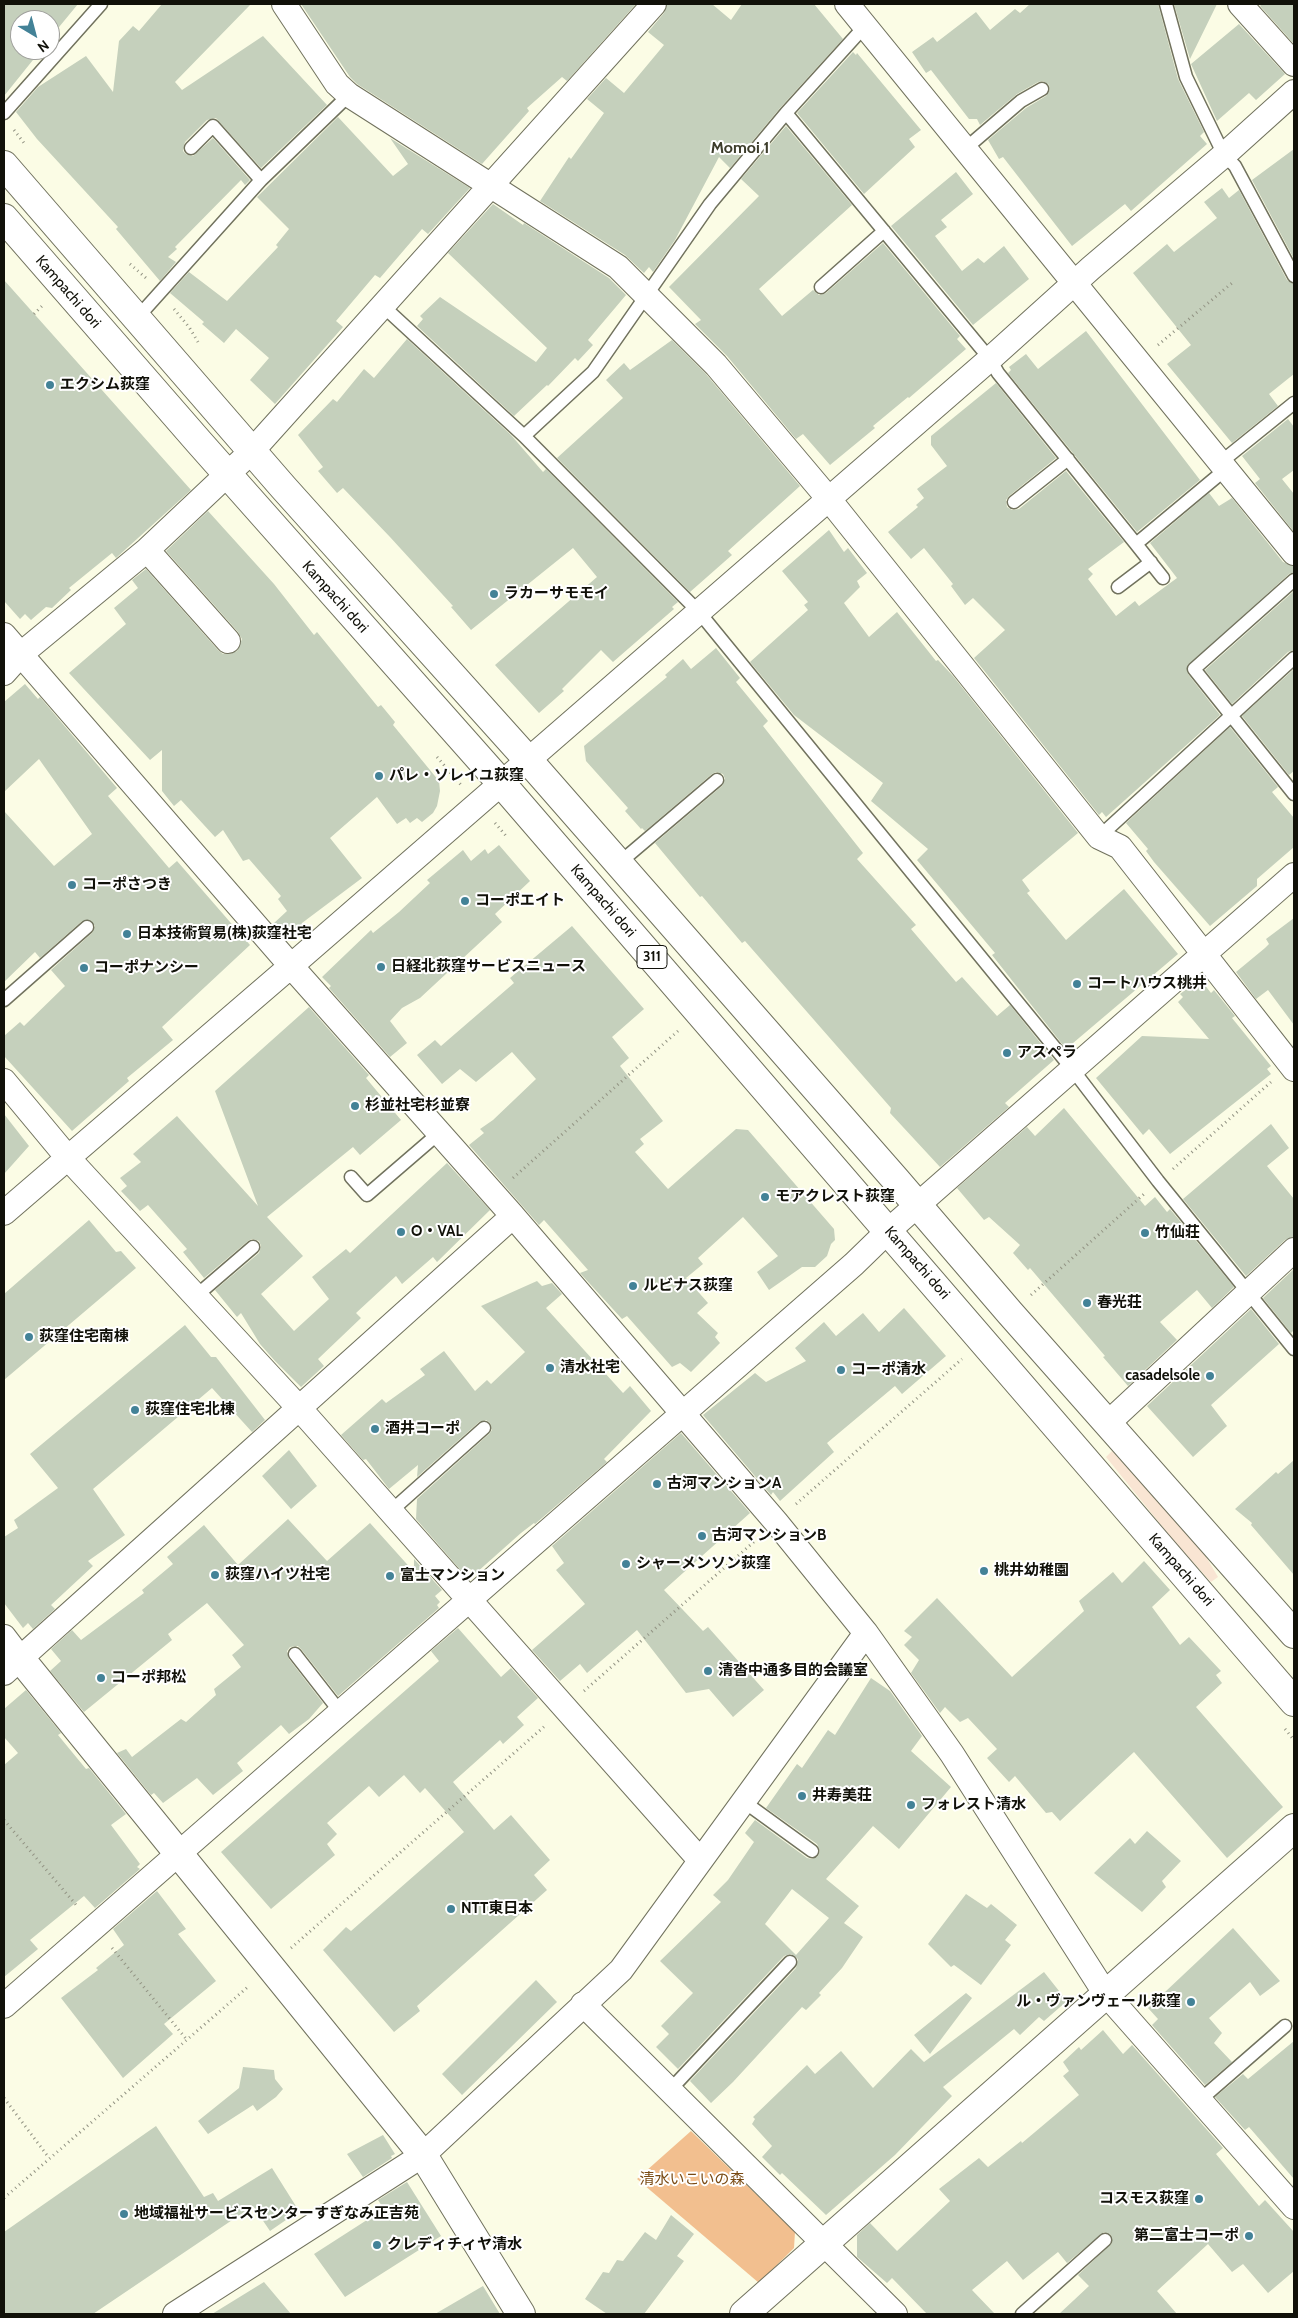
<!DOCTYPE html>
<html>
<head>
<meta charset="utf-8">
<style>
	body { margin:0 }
	#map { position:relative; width:1298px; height:2318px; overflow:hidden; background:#fbfce5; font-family:Cabin,sans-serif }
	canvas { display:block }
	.frame { position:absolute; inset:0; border:5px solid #111109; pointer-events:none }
	.north { position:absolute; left:10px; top:10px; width:50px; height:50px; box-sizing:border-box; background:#fff; border:1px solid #a0a09d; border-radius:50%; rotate:143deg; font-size:14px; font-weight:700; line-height:20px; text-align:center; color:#111109 }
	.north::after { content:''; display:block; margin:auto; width:18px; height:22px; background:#438297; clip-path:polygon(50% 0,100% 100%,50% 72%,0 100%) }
</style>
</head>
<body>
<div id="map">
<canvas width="1298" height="2318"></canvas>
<div class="frame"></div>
<div class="north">N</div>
</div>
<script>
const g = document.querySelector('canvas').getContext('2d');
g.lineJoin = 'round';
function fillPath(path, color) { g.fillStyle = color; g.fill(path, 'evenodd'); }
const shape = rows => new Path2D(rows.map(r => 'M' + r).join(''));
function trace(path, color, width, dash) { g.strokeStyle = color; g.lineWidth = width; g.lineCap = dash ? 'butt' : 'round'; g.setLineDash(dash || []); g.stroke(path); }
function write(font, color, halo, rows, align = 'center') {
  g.font = font + ' Cabin,"Noto Sans JP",sans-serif'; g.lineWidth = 4; g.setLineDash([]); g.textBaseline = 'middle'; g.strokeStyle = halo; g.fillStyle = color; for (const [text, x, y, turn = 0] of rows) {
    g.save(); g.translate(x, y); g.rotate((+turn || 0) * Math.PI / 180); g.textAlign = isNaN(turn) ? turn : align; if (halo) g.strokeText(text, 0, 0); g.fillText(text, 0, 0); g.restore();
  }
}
fillPath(shape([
	[1112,1451,1202,1550,1218,1577,1211,1582,1174,1541,1106,1457]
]), '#f9e5d3');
fillPath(shape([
	[691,2131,795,2232,794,2248,759,2283,637,2179]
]), '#f2bf8f');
fillPath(shape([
	[4,4,78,4,50,38,50,20,20,20,20,50,41,50,4,96],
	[162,4,251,4,175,82,182,90,263,36,327,105,261,168,216,118,207,120,185,142,183,151,186,154,193,156,213,138,250,180,245,185,241,180,175,247,177,249,168,257,176,262,160,281,116,229,118,227,37,139,16,112,38,87,86,56,113,92,119,41,133,26,139,31],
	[301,4,636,4,567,81,562,77,527,108,529,111,482,164,357,84,350,77],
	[667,4,712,4,731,20,742,4,814,4,843,39,780,108,730,168,719,157,675,240,653,272,649,267,644,273,625,255,540,201,569,157,571,159,604,113,587,99,606,78,624,93,664,45,648,32,664,13],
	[1030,4,1158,4,1178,79,1204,132,1200,136,1207,144,1131,211,1125,204,1072,246,1003,157,999,159,988,140,1026,108,1046,96,1050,90,1049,85,1043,81,1038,82,1017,94,980,125,977,119,969,119,931,70,926,73,912,52,933,37,937,42,976,12,990,30,1015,9,1020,13],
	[1174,4,1217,4,1190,59],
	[1262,4,1294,4,1294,44,1260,6],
	[1239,24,1285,74,1256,100,1249,93,1217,121,1191,64],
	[853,52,856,55,857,53,921,130,909,139,915,147,864,194,797,113],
	[338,117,393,176,408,164,390,138,470,188,428,234,422,229,380,278,375,275,336,321,343,327,275,404,250,380,269,358,236,329,224,343,202,324,204,322,170,293,189,272,227,301,278,247,276,245,289,229,257,197],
	[786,126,852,205,759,289,782,316,813,290,819,295,826,293,883,243,960,336,957,339,966,349,909,398,908,397,873,426,875,428,830,465,803,434,796,439,727,356,695,324,701,320,669,287,759,196,741,179],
	[1294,149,1294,259,1252,180],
	[956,172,973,194,941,220,947,227,935,236,962,271,978,258,984,263,1004,246,1029,279,973,325,891,226],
	[1222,188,1229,198,1239,190,1287,280,1294,284,1294,374,1269,394,1278,406,1232,443,1167,364,1191,345,1133,273,1167,244,1174,252,1217,218,1204,202],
	[493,204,523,225,524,223,609,278,626,295,588,340,593,345,578,361,575,358,548,386,547,385,514,416,417,326,423,319,420,316,440,297,536,362,547,348,448,253],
	[4,280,191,490,116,558,112,553,69,588,71,590,52,608,46,607,31,620,25,614,20,619,4,601],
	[1086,331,1200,480,1137,532,1008,373,1011,370,1009,367,1026,354,1038,369],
	[407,339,511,435,543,472,546,469,678,602,672,607,674,609,613,662,601,650,562,689,564,691,539,713,495,665,597,577,573,548,471,630,451,607,453,606,390,537,343,488,337,493,318,471,323,467,298,435,333,399,337,402,364,369,374,378],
	[672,340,706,374,800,486,728,551,732,555,690,592,557,458,623,398,606,380,624,363,630,370],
	[996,383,1056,458,1009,496,1006,500,1007,507,1012,510,1019,509,1066,471,1124,542,1088,569,1093,574,1088,579,1116,616,1135,601,1139,606,1177,578,1150,543,1209,493,1219,506,1232,498,1283,562,1294,566,1294,572,1289,574,1187,666,1188,674,1220,715,1106,817,1102,812,1099,815,974,658,1005,630,973,598,965,605,951,586,953,584,924,548,911,559,888,532,918,507,916,505,924,498,917,489,947,466,931,445,931,436],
	[1288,419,1294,427,1294,470,1282,479,1294,494,1294,532,1255,483,1260,479,1242,456],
	[208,511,274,584,314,635,317,632,378,707,381,705,395,722,393,725,439,781,440,791,437,806,433,813,422,822,417,818,410,823,406,818,397,824,377,797,330,838,362,878,302,923,305,935,281,934,273,924,287,911,278,899,281,896,249,859,243,861,223,830,215,837,181,800,174,806,162,791,162,750,150,760,69,673,126,624,114,608,138,588,132,580,146,569,218,650,223,654,230,654,237,651,242,639,238,632,166,551],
	[829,530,844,552,848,548,867,573,857,581,860,587,844,603,869,637,897,612,936,661,938,660,953,676,1078,833,1022,880,1030,891,1027,893,1066,940,1124,889,1178,954,1066,1049,992,955,995,953,917,860,928,849,871,801,883,783,794,715,750,662,808,610,804,605,808,602,782,571],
	[1294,591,1294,650,1288,652,1232,704,1205,670],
	[716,648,740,678,736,682,768,721,763,726,863,853,857,859,916,925,911,929,956,982,962,977,997,1016,1010,1005,1054,1060,1005,1103,1009,1107,940,1167,890,1113,891,1108,745,941,742,943,702,896,700,897,655,843,722,786,725,779,723,774,716,772,712,774,645,831,642,828,641,829,625,811,628,808,586,761,584,746,667,677,665,675,683,659,691,669],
	[1294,669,1294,771,1289,775,1242,716],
	[25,684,38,699,40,697,117,788,108,796,169,868,177,861,250,945,162,1027,173,1040,127,1078,129,1081,72,1131,4,1056,4,1036,20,1022,24,1026,65,986,51,970,92,933,95,926,90,920,82,921,40,958,35,952,4,982,4,811,54,866,92,834,39,759,4,792,4,702],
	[1230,727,1278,787,1272,792,1294,818,1294,847,1257,879,1257,886,1210,926,1154,862,1146,851,1148,849,1126,823],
	[499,845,530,881,495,914,502,922,420,998,402,1008,390,1021,407,1043,390,1057,329,988,331,986,322,977,371,930,373,933,399,912,430,883,427,880,463,850,471,861,485,849,488,854],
	[1294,918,1294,1025,1268,990,1256,999,1236,972,1265,948,1269,944,1266,939],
	[572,926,644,1009,612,1037,629,1058,620,1066,663,1121,640,1139,644,1144,635,1152,668,1189,736,1129,748,1130,834,1229,835,1240,831,1244,827,1256,815,1267,802,1267,769,1290,757,1272,778,1256,743,1217,698,1258,703,1264,686,1278,708,1303,697,1313,718,1333,715,1337,720,1343,691,1372,680,1363,672,1367,627,1316,622,1319,580,1273,588,1270,544,1220,539,1225,469,1145,484,1133,480,1129,493,1120,536,1079,512,1052,476,1082,460,1069,442,1084,417,1055,435,1040,441,1046,514,983,510,978],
	[1200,979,1211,993,1214,990,1235,1016,1232,1018,1271,1066,1267,1069,1271,1074,1170,1154,1149,1129,1143,1135,1096,1078,1142,1036,1209,1039,1178,1002,1183,997,1180,994],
	[309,1007,369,1075,366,1078,401,1120,360,1155,353,1147,267,1217,303,1256,261,1294,294,1331,329,1299,312,1277,346,1249,350,1253,447,1163,490,1210,437,1262,433,1257,402,1284,396,1276,356,1313,361,1318,318,1359,324,1366,301,1387,275,1361,260,1344,241,1313,237,1317,215,1290,259,1253,261,1246,259,1241,252,1239,248,1241,204,1278,183,1252,187,1249,148,1205,140,1211,121,1191,127,1186,120,1178,141,1162,133,1154,177,1116,258,1206,215,1091],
	[1064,1108,1145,1206,1155,1197,1167,1212,1170,1209,1234,1287,1212,1308,1197,1290,1160,1322,1177,1340,1128,1386,1103,1357,1105,1356,1030,1268,1028,1270,1013,1253,1020,1245,989,1217,984,1220,957,1188,1027,1127,1035,1136],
	[4,1114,29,1146,4,1174],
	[1271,1124,1289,1148,1267,1166,1294,1199,1294,1237,1285,1240,1246,1276,1183,1199],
	[89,1220,116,1252,121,1251,136,1268,4,1380,4,1294],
	[1294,1269,1294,1330,1291,1333,1263,1298],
	[537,1281,542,1286,552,1283,562,1294,546,1308,623,1393,630,1386,651,1411,604,1459,607,1462,535,1524,534,1523,521,1533,476,1573,470,1569,464,1574,416,1519,417,1499,489,1434,492,1430,490,1423,486,1420,479,1422,417,1477,418,1465,389,1489,366,1459,363,1460,341,1435,382,1399,386,1403,425,1375,420,1369,444,1351,475,1391,487,1380,491,1384,525,1352,481,1306],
	[904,1308,946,1356,902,1394,895,1386,827,1443,834,1452,780,1501,773,1492,771,1495,703,1415,755,1373,766,1382,806,1361,795,1348,824,1322,836,1336,863,1313,879,1332],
	[1251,1309,1279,1344,1211,1405,1227,1426,1193,1457,1147,1406],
	[185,1325,211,1357,216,1357,265,1420,252,1432,212,1388,93,1489,125,1535,88,1561,93,1566,51,1605,55,1609,33,1629,28,1623,23,1628,4,1603,4,1537,18,1528,14,1520,58,1488,30,1454],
	[681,1433,750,1513,664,1590,703,1631,708,1627,764,1690,733,1717,709,1689,686,1693,637,1630,587,1673,580,1664,560,1681,532,1650,585,1604,556,1570,564,1563,552,1546],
	[289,1450,317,1486,291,1509,262,1476],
	[1294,1460,1294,1575,1251,1525,1252,1523,1235,1509,1276,1472,1278,1474],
	[288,1519,327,1561,370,1523,414,1572,414,1559,442,1590,435,1596,440,1602,437,1605,439,1608,338,1696,301,1649,298,1646,290,1647,287,1651,289,1659,323,1703,309,1719,289,1734,281,1725,237,1763,243,1771,213,1795,197,1778,163,1803,154,1793,151,1795,117,1753,126,1749,132,1757,181,1719,186,1722,216,1695,214,1689,241,1667,232,1655,244,1645,207,1603,168,1634,172,1640,84,1712,50,1671,61,1661,51,1649,72,1630,81,1640,144,1593,142,1590,173,1564,167,1557,204,1525,238,1565],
	[1144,1561,1170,1590,1152,1607,1180,1645,1189,1637,1221,1671,1216,1675,1222,1683,1196,1707,1283,1807,1227,1858,1134,1752,1060,1821,1052,1812,1046,1813,1015,1776,1009,1782,987,1758,997,1749,968,1718,960,1722,945,1707,940,1713,911,1673,919,1660,904,1645,912,1637,904,1631,937,1598,1012,1677,1084,1611,1079,1601,1113,1572,1122,1583],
	[458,1628,501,1677,511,1668,538,1698,517,1717,524,1725,503,1744,500,1740,453,1782,494,1830,511,1815,550,1860,534,1875,547,1890,417,2006,420,2011,394,2032,323,1950,346,1927,351,1931,464,1832,425,1788,420,1793,404,1775,379,1797,369,1786,327,1823,337,1834,327,1844,335,1855,271,1909,221,1852,439,1661,431,1651],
	[871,1678,890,1691,922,1736,911,1751,951,1787,899,1849,873,1826,826,1879,859,1906,844,1923,863,1937,842,1968,819,1993,821,1995,806,2010,802,2007,733,2082,711,2103,690,2081,796,1968,798,1959,791,1954,784,1956,678,2069,656,2047,669,2034,661,2026,693,1993,660,1961,721,1902,713,1895,728,1880,754,1842,745,1833,755,1820,807,1858,812,1859,818,1856,820,1851,817,1844,766,1808,797,1764,802,1768,828,1730,835,1735],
	[792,1889,829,1918,796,1955,765,1924],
	[26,1690,61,1733,58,1735,86,1769,89,1768,126,1814,111,1825,140,1864,137,1867,140,1869,95,1908,84,1896,30,1940,38,1949,4,1977,4,1765,18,1753,4,1737,4,1709],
	[1147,1831,1181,1861,1162,1881,1166,1887,1142,1912,1094,1873,1130,1838,1135,1844],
	[157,1891,186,1929,178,1934,216,1981,164,2024,173,2034,123,2078,61,1998,98,1970,96,1968,124,1945,113,1929],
	[966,1894,987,1908,991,1904,1017,1925,1005,1940,1011,1945,981,1985,954,1965,951,1967,928,1944],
	[1233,1928,1280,1981,1260,1996,1250,1982,1209,2018,1222,2033,1214,2043,1232,2062,1205,2085,1152,2025,1158,2019,1148,2008],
	[1044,1972,1067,2001,1044,2021,1039,2017,1020,2035,1014,2029,943,2087,952,2096,895,2155,826,2215,782,2173,780,2175,762,2157,772,2146,752,2124,755,2119,753,2117,807,2065,815,2074,841,2051,873,2088,911,2049,924,2062],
	[536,1980,557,2002,462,2095,442,2074],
	[966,1993,972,1998,930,2054,914,2035],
	[1103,2030,1123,2054,1132,2045,1223,2148,1216,2154,1259,2206,1265,2200,1294,2232,1294,2271,1268,2293,1243,2264,1232,2272,1208,2244,1157,2291,1177,2314,1059,2314,1089,2286,1078,2275,1112,2243,1111,2235,1104,2232,1067,2263,1058,2252,1023,2280,1007,2261,972,2290,995,2314,927,2314,892,2278,887,2283,857,2257,857,2235,870,2223,897,2251,950,2201,939,2189,979,2158,988,2167,1021,2141,1022,2143,1079,2095,1063,2076,1069,2071,1063,2062,1079,2047,1081,2050],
	[1294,2041,1294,2179,1249,2127,1245,2130,1215,2097,1243,2074,1248,2079],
	[243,2067,274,2070,275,2079,283,2089,276,2097,257,2111,253,2105,208,2134,198,2121,239,2088],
	[156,2126,204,2197,213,2193,218,2201,272,2168,299,2211,270,2231,253,2206,93,2314,4,2314,4,2232],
	[383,2135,395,2154,391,2156,392,2158,363,2177,347,2154],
	[407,2182,441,2236,345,2297,314,2254,384,2209,378,2200],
	[671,2215,694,2234,677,2256,684,2261,644,2314,607,2314,585,2299,603,2272,609,2273,617,2260,623,2261,645,2232,656,2240],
	[264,2282,291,2314,212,2314],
	[483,2286,500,2314,435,2314]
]), '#c5d0bc');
const lane = shape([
	[1166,4,1186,77,1224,155,1235,166,1294,276],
	[4,113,101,4],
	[786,113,990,359,998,373,1136,544,1226,469],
	[191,148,213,126,261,180],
	[965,149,1021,101,1042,89],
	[821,287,884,231],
	[384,307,524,436,699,612,1073,1070,1158,1181,1294,1349],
	[137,318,261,180,349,95],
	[524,436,593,372,710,204,786,113,865,26],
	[1221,462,1294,403],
	[1014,502,1068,459],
	[1136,544,1163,578],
	[1294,580,1194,669,1294,794],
	[1118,587,1151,562],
	[1099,837,1294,658],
	[618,864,717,780],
	[4,1000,87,927],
	[351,1177,367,1195,439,1133],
	[196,1296,253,1247],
	[390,1512,484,1428],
	[295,1654,341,1713],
	[743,1801,812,1851],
	[671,2089,790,1962],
	[1200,2100,1285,2026],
	[1022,2314,1105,2240]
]);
const street = shape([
	[284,4,337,84,349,95,618,267,716,365,828,498,1099,837,1120,847,1294,1069],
	[847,4,1294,553],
	[1240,4,1294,64],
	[147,550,228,641],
	[4,635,291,966,4,1213],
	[4,673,21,654,147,550,252,451,654,4],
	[4,1081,68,1158,300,1409,700,1860],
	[513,1216,776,1522,866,1633,952,1754,1105,1993,1294,2207],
	[1107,1424,1294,1250],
	[4,1637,20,1658],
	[4,1673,513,1216,291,966,990,359,1091,268,1224,155,1294,92],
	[583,2004,895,2314],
	[4,2006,854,1264,889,1230,1294,875],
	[175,2314,423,2155,621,1970,866,1633]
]);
const secondary = shape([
	[20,1658,423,2155,521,2314],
	[744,2314,1294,1828]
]);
const primary = shape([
	[4,165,283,487,529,761,896,1180,1010,1313,1294,1634],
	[4,218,198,441,502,784,1294,1702]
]);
trace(lane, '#71725e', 15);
trace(street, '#71725e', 26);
trace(secondary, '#71725e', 30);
trace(primary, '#71725e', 30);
trace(shape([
	[14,130,24,143],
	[130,264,146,278],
	[174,309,189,327,198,342],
	[34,314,42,306],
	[1158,345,1232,283],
	[437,757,461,785],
	[495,823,507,837],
	[1173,1169,1271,1082],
	[513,1178,678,1031],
	[1031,1295,1144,1194],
	[796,1504,962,1359],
	[584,1691,756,1540],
	[1285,1729,1294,1740],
	[4,1820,77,1906],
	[112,1948,187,2040],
	[291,1948,546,1725],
	[4,2098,49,2158],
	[4,2198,249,1986]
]), '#929383', 3, [1, 4]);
trace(lane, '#fff', 12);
trace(street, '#fff', 24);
trace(secondary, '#fff', 28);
trace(primary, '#fff', 28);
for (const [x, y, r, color] of [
	[50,385,5,"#438297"],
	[494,594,5,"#438297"],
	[379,776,5,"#438297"],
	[72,885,5,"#438297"],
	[465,901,5,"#438297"],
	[127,934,5,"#438297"],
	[381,967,5,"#438297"],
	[84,968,5,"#438297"],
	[1077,984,5,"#438297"],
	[1007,1053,5,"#438297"],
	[355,1106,5,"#438297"],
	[765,1197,5,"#438297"],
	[401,1232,5,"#438297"],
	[1145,1233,5,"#438297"],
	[633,1286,5,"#438297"],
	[1087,1303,5,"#438297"],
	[29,1337,5,"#438297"],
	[550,1368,5,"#438297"],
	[841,1370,5,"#438297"],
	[1210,1376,5,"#438297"],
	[135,1410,5,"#438297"],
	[375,1429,5,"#438297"],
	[657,1484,5,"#438297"],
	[702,1536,5,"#438297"],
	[626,1564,5,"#438297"],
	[984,1571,5,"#438297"],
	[215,1575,5,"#438297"],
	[390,1576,5,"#438297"],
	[708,1671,5,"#438297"],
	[101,1678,5,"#438297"],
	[802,1796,5,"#438297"],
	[911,1805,5,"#438297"],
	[451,1909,5,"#438297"],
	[1191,2002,5,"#438297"],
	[1199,2199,5,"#438297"],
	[124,2214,5,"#438297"],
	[1249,2236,5,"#438297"],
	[377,2245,5,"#438297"]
]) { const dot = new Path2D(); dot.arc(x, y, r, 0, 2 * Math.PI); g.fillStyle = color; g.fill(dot); trace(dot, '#fff', 2); }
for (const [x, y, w] of [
	[652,957,30]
]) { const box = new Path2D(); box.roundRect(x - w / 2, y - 11.5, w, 23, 4); g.fillStyle = '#fff'; g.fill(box); trace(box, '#111109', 1); }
write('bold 14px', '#111109', null, [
	["311",652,957]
]);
write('15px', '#111109', '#fff', [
	["Kampachi dori",68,292,49],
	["Kampachi dori",335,597,48],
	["Kampachi dori",603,901,49],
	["Kampachi dori",917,1263,49],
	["Kampachi dori",1181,1570,49]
]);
write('bold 15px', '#111109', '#fff', [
	["エクシム荻窪",60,385],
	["ラカーサモモイ",504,594],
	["パレ・ソレイユ荻窪",389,776],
	["コーポさつき",82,885],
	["コーポエイト",475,901],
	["日本技術貿易(株)荻窪社宅",137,934],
	["日経北荻窪サービスニュース",391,967],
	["コーポナンシー",94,968],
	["コートハウス桃井",1087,984],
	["アスペラ",1017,1053],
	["杉並社宅杉並寮",365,1106],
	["モアクレスト荻窪",775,1197],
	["O・VAL",411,1232],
	["竹仙荘",1155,1233],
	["ルビナス荻窪",643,1286],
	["春光荘",1097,1303],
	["荻窪住宅南棟",39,1337],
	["清水社宅",560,1368],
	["コーポ清水",851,1370],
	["casadelsole",1200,1376,"right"],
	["荻窪住宅北棟",145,1410],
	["酒井コーポ",385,1429],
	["古河マンションA",667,1484],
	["古河マンションB",712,1536],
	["シャーメンソン荻窪",636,1564],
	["桃井幼稚園",994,1571],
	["荻窪ハイツ社宅",225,1575],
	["富士マンション",400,1576],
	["清沓中通多目的会議室",718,1671],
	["コーポ邦松",111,1678],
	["井寿美荘",812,1796],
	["フォレスト清水",921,1805],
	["NTT東日本",461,1909],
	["ル・ヴァンヴェール荻窪",1181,2002,"right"],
	["コスモス荻窪",1189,2199,"right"],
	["地域福祉サービスセンターすぎなみ正吉苑",134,2214],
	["第二富士コーポ",1239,2236,"right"],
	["クレディチィヤ清水",387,2245]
], 'left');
write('15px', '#794a13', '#fff', [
	["清水いこいの森",692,2180]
]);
write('bold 16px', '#3d3d2b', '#fff', [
	["Momoi 1",740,148]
]);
</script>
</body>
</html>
